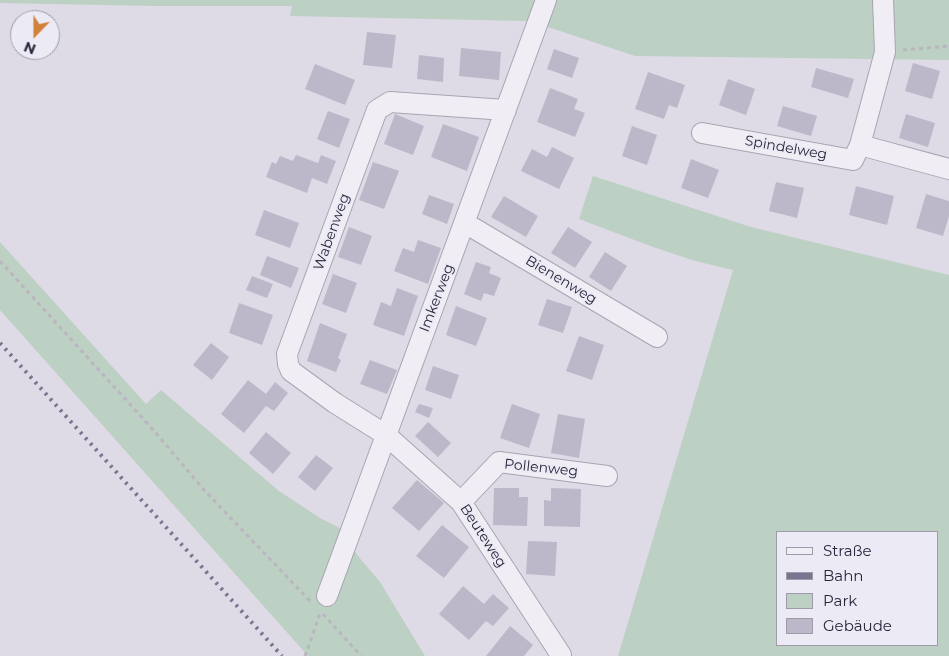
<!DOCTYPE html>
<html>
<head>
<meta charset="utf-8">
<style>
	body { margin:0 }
	#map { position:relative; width:949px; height:656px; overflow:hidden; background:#dedbe6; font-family:Montserrat,sans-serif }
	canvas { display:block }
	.legend { position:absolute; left:776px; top:531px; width:162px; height:115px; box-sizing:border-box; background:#eceaf4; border:1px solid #9f9baa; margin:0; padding:6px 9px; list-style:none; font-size:15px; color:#2b253c }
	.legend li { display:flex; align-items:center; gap:10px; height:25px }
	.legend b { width:25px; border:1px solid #9f9baa }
	.north { position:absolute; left:10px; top:10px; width:50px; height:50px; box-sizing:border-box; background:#eceaf4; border:1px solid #9f9baa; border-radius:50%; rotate:202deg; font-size:14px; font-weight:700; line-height:20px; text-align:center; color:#2b253c }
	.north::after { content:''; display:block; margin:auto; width:18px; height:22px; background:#d0823b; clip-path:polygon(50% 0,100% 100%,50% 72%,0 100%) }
</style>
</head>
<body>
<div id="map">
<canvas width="949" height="656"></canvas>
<ul class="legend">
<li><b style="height:6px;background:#f0eef4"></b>Straße</li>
<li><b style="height:6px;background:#7b7490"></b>Bahn</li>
<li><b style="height:14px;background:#bcd0c4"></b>Park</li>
<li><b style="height:14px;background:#bcb8c9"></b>Gebäude</li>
</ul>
<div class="north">N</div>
</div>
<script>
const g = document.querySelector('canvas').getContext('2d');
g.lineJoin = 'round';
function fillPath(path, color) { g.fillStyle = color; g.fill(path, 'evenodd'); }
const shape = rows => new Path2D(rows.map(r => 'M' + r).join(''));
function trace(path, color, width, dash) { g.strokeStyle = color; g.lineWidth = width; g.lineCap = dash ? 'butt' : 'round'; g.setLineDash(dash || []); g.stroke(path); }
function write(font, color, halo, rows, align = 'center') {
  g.font = font + ' Montserrat,sans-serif'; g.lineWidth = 4; g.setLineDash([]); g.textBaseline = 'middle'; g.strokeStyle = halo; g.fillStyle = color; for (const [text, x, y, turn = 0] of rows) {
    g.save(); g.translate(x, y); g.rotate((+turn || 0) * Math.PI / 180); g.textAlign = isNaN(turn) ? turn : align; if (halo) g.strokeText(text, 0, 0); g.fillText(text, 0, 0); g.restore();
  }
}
fillPath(shape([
	[0,0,949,0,949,60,635,56,548,27,525,21,290,16,292,6,154,6,0,3],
	[593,176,751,227,949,275,949,656,618,656,733,270,695,261,653,247,579,219],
	[778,532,938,532,938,645,778,645],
	[0,242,146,404,161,390,279,491,320,518,340,528,358,556,380,582,425,656,308,656,0,310]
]), '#bcd0c4');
fillPath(shape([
	[367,32,396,35,392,68,363,65],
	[461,48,501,52,499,80,459,76],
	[554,49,579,58,572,78,547,69],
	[419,55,444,58,443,82,417,79],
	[913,63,940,71,932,99,905,91],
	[315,64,355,80,345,105,305,89],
	[816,68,854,79,848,98,811,87],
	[648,72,685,85,677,108,669,105,664,119,635,109],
	[728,79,755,89,746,115,719,105],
	[550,88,578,99,574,109,585,113,575,137,537,122],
	[783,106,817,116,811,136,777,126],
	[328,111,350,119,339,148,317,139],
	[395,114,424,126,413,155,384,144],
	[906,114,935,123,928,147,899,138],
	[443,124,479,137,467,171,431,157],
	[632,126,657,135,647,165,622,156],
	[552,147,574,158,559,189,521,171,532,149,547,157],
	[296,155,318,163,321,155,336,161,327,184,312,178,307,193,266,177,272,162,276,164,280,156,293,161],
	[691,159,719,170,708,198,681,188],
	[373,162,399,171,384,209,359,200],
	[776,182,804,188,797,218,769,211],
	[856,186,894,196,887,225,849,215],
	[926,194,949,201,949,216,943,236,916,228],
	[429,195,454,204,447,224,422,214],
	[504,196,538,216,526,237,491,217],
	[264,210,299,223,290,248,255,235],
	[349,227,372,236,361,265,338,257],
	[568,227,592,242,575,268,551,253],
	[418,240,441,248,428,284,394,271,403,248,414,252],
	[605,252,627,266,611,291,589,277],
	[267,256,299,268,291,288,260,275],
	[476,262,491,267,489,273,501,278,494,296,484,293,481,301,464,294],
	[333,274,357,283,346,313,322,304],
	[252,276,273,284,267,298,246,290],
	[397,288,418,296,404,336,373,325,381,302,391,306],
	[547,299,572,307,563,333,538,325],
	[239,303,273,315,262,345,229,333],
	[456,306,487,318,476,346,446,335],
	[320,323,347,334,338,358,341,360,336,372,307,361],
	[579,336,604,345,592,380,566,371],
	[211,343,229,357,212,380,193,365],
	[370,360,397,370,387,394,360,384],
	[433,366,459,375,451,399,425,390],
	[248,380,266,394,275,382,288,393,274,411,266,406,244,433,221,414],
	[419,404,433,408,429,418,415,412],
	[512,404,540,414,529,448,500,438],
	[558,414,585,419,579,458,551,453],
	[428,422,451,443,438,457,415,436],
	[266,432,291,453,273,474,249,453],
	[316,455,333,468,315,491,298,477],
	[417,480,444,503,419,531,392,508],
	[494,488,519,488,519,497,528,497,527,526,493,525],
	[551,488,581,489,580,527,544,526,544,500,551,501],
	[442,525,469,547,444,578,416,556],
	[528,541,557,542,555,576,526,574],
	[463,586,484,604,493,594,509,608,493,626,486,621,469,640,439,614],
	[510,626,533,645,524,656,486,656]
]), '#bcb8c9');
const street = shape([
	[883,0,885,52,860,145,949,169],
	[506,110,390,102,377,110,287,354,288,364,291,371,335,403,386,435,461,502,561,655],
	[702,133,853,160,860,145],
	[465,223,657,337],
	[461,502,499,462,607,476],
	[327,596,546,0]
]);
trace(street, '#a8a4b3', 22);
trace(shape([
	[903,50,949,46],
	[0,261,156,433,204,490,310,601],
	[323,614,361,656],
	[305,656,321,611]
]), '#b9b6c0', 3, [4, 4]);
trace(street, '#f0eef4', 20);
trace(shape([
	[0,343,282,656]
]), '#7b7490', 4, [2.5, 5]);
write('14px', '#2b253c', '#eceaf4', [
	["Spindelweg",786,148,10],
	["Wabenweg",332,232,-70],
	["Bienenweg",561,280,31],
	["Imkerweg",437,298,-69],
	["Pollenweg",541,468,6],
	["Beuteweg",483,536,57]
]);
</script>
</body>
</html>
